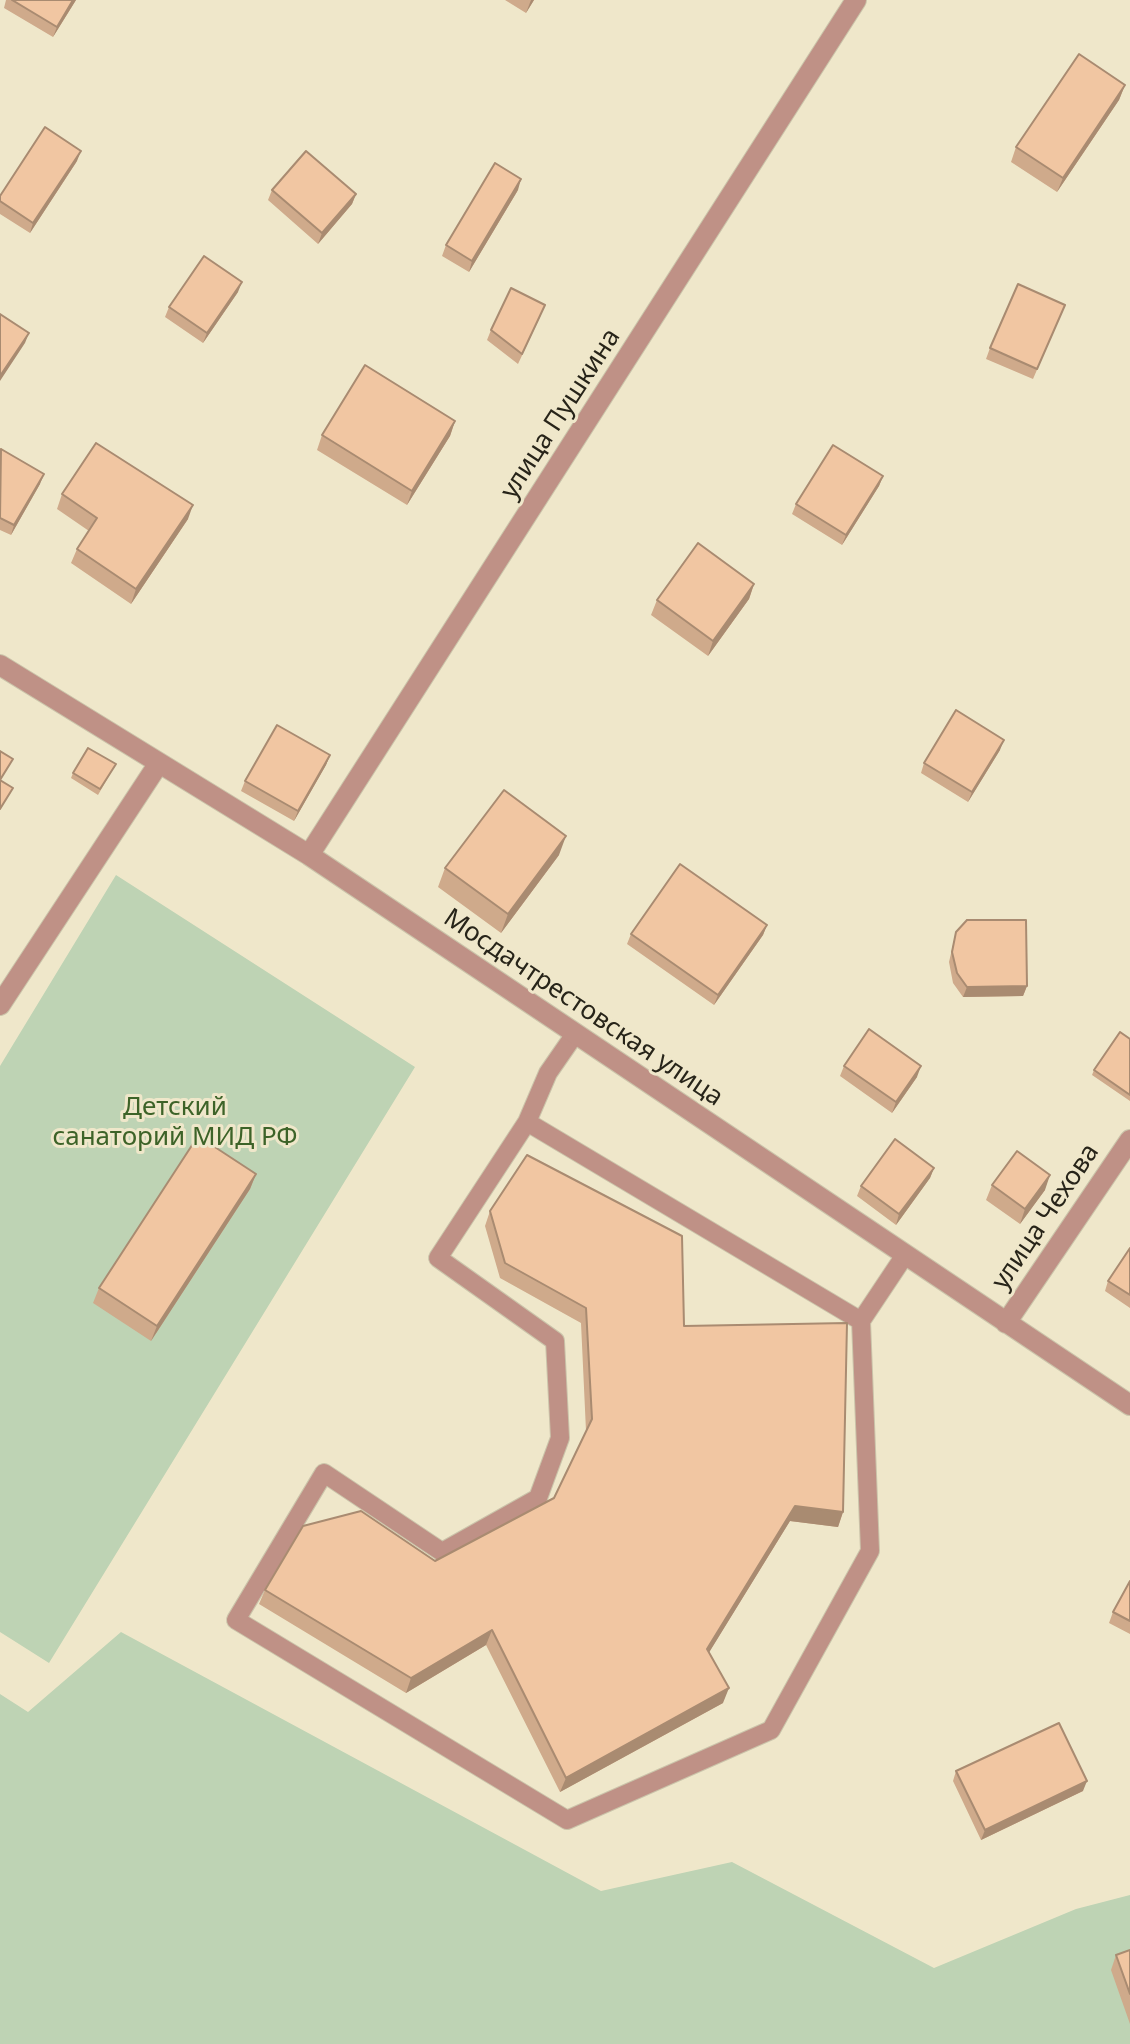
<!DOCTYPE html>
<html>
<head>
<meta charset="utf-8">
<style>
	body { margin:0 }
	canvas { display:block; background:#efe7ca }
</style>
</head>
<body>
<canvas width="1130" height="2044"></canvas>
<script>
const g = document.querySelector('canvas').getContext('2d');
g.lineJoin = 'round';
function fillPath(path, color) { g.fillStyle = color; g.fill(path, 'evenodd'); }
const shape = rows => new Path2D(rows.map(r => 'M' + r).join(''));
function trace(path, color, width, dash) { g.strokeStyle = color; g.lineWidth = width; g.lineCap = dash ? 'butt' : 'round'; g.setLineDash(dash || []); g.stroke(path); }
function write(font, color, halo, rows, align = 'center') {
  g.font = font + ' "Noto Sans",sans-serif'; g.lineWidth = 6; g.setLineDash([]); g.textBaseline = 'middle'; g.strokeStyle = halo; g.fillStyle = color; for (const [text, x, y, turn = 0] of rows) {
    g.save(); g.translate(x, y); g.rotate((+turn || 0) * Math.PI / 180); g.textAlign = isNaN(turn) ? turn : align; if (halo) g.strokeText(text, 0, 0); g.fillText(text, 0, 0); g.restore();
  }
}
fillPath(shape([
	[116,875,415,1067,49,1663,0,1632,0,1066],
	[121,1632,601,1891,732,1862,934,1968,1076,1909,1130,1895,1130,2044,0,2044,0,1694,28,1712]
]), '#bed3b4');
const lane = shape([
	[575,1034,548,1073,527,1122,861,1321,905,1255],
	[527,1122,438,1258,555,1341,560,1438,538,1498,442,1552,324,1473,236,1620,567,1820,771,1730,870,1551,861,1321]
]);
const street = shape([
	[0,665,309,855,1130,1405],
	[309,855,856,0],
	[0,1005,159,763],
	[1006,1323,1130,1140]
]);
trace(lane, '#cbc4aa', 20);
trace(street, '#cbc4aa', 22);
trace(lane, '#bf9186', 18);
trace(street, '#bf9186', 20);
fillPath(shape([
	[6,0,76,0,53,37,4,8],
	[505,0,534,0,526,13],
	[1125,85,1119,100,1057,192,1011,162,1016,147],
	[77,161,30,233,0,214,0,196],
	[272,190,356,194,352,204,318,244,268,200],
	[518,190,469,272,442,256,446,245],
	[238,292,203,343,165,317,169,307],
	[1065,305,1033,379,986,359,990,348],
	[541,315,518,364,487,340,491,330],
	[455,421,450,436,407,505,317,450,322,435],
	[0,450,40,484,11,535,0,530],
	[883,476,879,486,842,545,792,514,796,504],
	[62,494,188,519,131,604,71,563,77,549,89,531,57,509],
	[754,584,749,599,708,656,651,615,657,600],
	[1000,750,968,802,921,773,924,763],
	[330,755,326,765,294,821,241,791,245,781],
	[116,764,98,795,71,778,73,773],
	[559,855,501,933,438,887,445,868],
	[767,925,763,935,714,1005,627,944,631,934],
	[956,932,1027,986,1023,996,963,997,953,983,949,962],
	[1130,1039,1130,1101,1092,1075,1094,1070],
	[844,1066,917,1077,892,1113,840,1076],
	[934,1168,930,1178,896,1225,857,1196,861,1186],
	[256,1174,250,1189,151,1341,93,1303,99,1288],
	[992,1185,1045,1190,1020,1224,986,1200],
	[490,1211,684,1326,843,1512,838,1527,790,1521,709,1652,723,1703,560,1792,486,1645,406,1693,259,1604,265,1590,435,1561,554,1498,586,1431,581,1323,500,1278,485,1226],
	[1130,1248,1130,1308,1105,1291,1108,1281],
	[1130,1581,1130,1634,1109,1623,1113,1612],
	[956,1771,1083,1791,981,1840,953,1781],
	[1130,1950,1130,2024,1111,1970,1116,1955]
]), '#cfaa8b');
fillPath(shape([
	[73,0,76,0,53,37,57,27],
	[531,0,534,0,526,13],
	[1125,85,1119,100,1057,192,1063,178],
	[81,151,77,161,30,233,33,223],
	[521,179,518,190,469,272,472,261],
	[356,194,352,204,318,244,322,233],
	[242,282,238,292,203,343,207,333],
	[29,333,25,343,0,381,0,376],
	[455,421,450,436,407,505,412,491],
	[44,474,40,484,11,535,14,525],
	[883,476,879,486,842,545,846,535],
	[193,505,188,519,131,604,136,589],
	[754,584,749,599,708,656,713,641],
	[1004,740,1000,750,968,802,972,792],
	[330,755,326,765,294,821,298,811],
	[566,836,559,855,501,933,508,914],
	[767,925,763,935,714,1005,718,995],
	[1027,986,1023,996,963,997,967,987],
	[921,1066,917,1077,892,1113,896,1102],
	[934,1168,930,1178,896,1225,899,1214],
	[256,1174,250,1189,151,1341,157,1326],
	[1050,1175,1045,1190,1020,1224,1025,1209],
	[795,1506,843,1512,838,1527,790,1521,702,1664,707,1649],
	[492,1630,486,1645,406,1693,411,1678],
	[729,1688,723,1703,560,1792,566,1778],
	[1087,1781,1083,1791,981,1840,985,1830]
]), '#a98b71');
const building = shape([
	[12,0,73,0,57,27,12,0],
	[1079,54,1125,85,1063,178,1016,147,1079,54],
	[45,127,81,151,33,223,0,201,0,196,45,127],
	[306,151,356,194,322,233,272,190,306,151],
	[495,163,521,179,472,261,446,245,495,163],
	[204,256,242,282,207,333,169,307,204,256],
	[1018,284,1065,305,1037,369,990,348,1018,284],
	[511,288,545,305,522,354,491,330,511,288],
	[0,314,29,333,0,376,0,314],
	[365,365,455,421,412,491,322,435,365,365],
	[96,443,193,505,136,589,77,549,97,518,62,494,96,443],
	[833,445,883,476,846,535,796,504,833,445],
	[1,449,44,474,14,525,0,518,1,449],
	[698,543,754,584,713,641,657,600,698,543],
	[956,710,1004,740,972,792,924,763,956,710],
	[277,725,330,755,298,811,245,781,277,725],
	[88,748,116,764,100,789,73,773,88,748],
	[0,751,13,759,0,780,13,788,0,809,0,751],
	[504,790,566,836,508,914,445,868,504,790],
	[680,864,767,925,718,995,631,934,680,864],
	[967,920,1026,920,1027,986,967,987,957,973,952,952,956,932,967,920],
	[869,1029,921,1066,896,1102,844,1066,869,1029],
	[1120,1032,1130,1039,1130,1095,1094,1070,1120,1032],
	[198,1136,256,1174,157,1326,99,1288,198,1136],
	[895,1139,934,1168,899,1214,861,1186,895,1139],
	[1017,1151,1050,1175,1025,1209,992,1185,1017,1151],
	[527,1155,682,1236,684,1326,847,1323,843,1512,795,1506,707,1649,729,1688,566,1778,492,1630,411,1678,265,1590,303,1526,361,1511,435,1561,554,1498,592,1419,586,1308,505,1263,490,1211,527,1155],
	[1130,1248,1130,1295,1108,1281,1130,1248],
	[1130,1581,1130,1621,1113,1612,1130,1581],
	[1059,1723,1087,1781,985,1830,956,1771,1059,1723],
	[1130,1950,1130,1994,1116,1955,1130,1950]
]);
fillPath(building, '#f1c6a2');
trace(building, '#a98b71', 2);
write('26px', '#272419', '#efe7ca', [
	["улица Пушкина",561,414,-57],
	["Мосдачтрестовская улица",583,1008,34],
	["улица Чехова",1046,1217,-56]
]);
write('26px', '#3d6328', '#efe7ca', [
	["Детский",175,1108],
	["санаторий МИД РФ",175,1138]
]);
</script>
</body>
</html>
